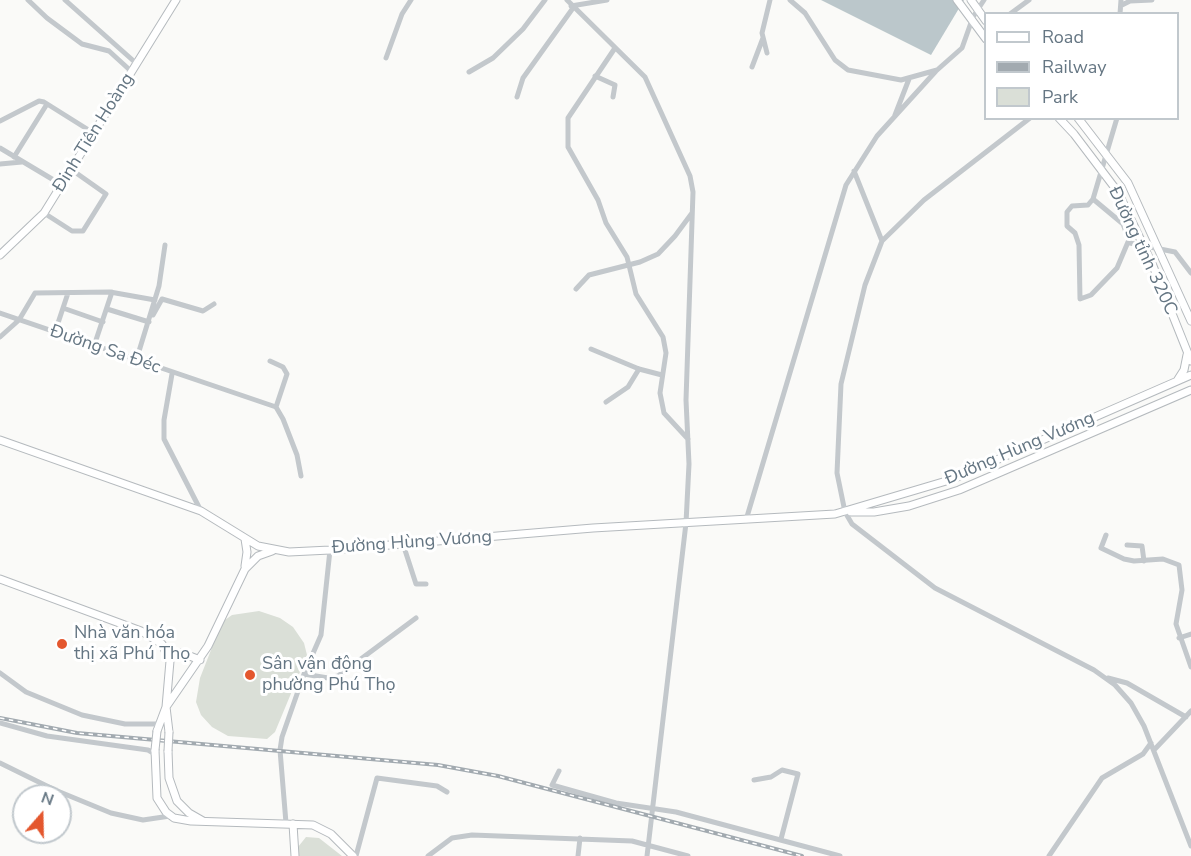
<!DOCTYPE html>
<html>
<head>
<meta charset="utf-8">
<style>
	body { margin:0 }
	#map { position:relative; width:1191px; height:856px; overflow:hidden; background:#fafaf8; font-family:"Nunito Sans",sans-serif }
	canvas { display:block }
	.legend { position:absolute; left:984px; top:12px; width:195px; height:108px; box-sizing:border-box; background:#fff; border:2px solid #c1c8cd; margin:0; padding:8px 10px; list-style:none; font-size:18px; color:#657683 }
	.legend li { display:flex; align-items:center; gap:12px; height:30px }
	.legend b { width:30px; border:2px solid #c1c8cd }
	.north { position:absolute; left:12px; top:784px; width:60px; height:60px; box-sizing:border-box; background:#fff; border:2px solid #c1c8cd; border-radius:50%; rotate:20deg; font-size:16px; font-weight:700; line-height:24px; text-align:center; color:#657683 }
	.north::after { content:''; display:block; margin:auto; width:21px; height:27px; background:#e4572e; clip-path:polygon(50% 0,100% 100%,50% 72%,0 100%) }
</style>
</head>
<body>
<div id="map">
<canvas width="1191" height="856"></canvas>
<ul class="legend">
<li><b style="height:8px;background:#fff"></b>Road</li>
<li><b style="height:8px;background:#a2aab0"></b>Railway</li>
<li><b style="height:16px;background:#dadfd7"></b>Park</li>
</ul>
<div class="north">N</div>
</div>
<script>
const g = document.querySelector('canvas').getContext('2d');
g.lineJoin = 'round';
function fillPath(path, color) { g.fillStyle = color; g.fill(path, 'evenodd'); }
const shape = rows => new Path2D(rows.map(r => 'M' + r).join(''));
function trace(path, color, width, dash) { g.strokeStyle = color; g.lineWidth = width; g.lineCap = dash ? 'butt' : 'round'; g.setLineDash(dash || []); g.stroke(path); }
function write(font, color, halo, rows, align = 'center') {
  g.font = font + ' "Nunito Sans",sans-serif'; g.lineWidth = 6; g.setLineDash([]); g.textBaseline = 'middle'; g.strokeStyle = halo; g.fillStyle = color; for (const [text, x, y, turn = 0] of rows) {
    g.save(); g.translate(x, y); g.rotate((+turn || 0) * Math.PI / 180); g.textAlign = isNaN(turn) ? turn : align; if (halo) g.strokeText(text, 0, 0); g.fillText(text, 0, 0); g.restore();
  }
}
fillPath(shape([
	[259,611,280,618,293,627,304,643,307,655,275,732,267,739,228,736,212,727,201,715,196,702,200,678,222,622,232,615],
	[306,837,319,838,342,856,299,856,298,847]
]), '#dadfd7');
fillPath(shape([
	[821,0,964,0,931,55]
]), '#bbc7cb');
const major = shape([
	[957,0,986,39],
	[971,0,986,21],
	[1059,118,1074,134,1118,192,1153,266,1191,361],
	[1078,118,1128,183,1191,321],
	[0,255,44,213,176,0],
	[1177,381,1184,370,1187,355],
	[0,440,201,511,258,546,289,552,330,550,593,528,835,514,953,479,1191,375],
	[851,512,874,512,909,506,959,490,1191,390],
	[245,539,247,552,245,566],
	[0,579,141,631,162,644,170,661,166,707,169,732],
	[169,654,182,653,200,660],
	[157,731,166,707,208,646,245,569,258,556,272,551],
	[155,750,157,798,166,812,174,818,191,821,313,825,331,834,353,856],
	[168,751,169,778,177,801,189,813,203,821],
	[293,824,295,856]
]);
trace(major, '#b5babe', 9);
trace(shape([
	[28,0,47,18,82,44,109,51,132,72],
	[65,0,137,64],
	[567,0,645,77,690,176,693,192,686,400,689,464,686,523,647,856],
	[790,0,805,13,835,60,848,70,901,80,937,70],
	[1122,5,1130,1,1152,0],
	[571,6,607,0],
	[1010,14,1029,0],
	[1120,14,1121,0],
	[615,48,568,118,568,147,598,200,606,223,627,257,636,294,663,337,666,353,660,393,664,413,688,439],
	[767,53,762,33,770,0],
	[386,58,402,14,411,0],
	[752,67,763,38],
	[469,72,493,58,523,29,545,0],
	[595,76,615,85,613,97],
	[517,97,523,78,573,8],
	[895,115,909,79],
	[1030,118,924,200,882,241,865,285,841,384,837,473,845,512,852,524,935,588,1094,670,1115,685,1131,703,1144,726,1191,846],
	[1117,118,1093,199,1088,205,1072,206,1067,212,1067,226,1075,233,1079,245,1080,299,1091,295,1117,268,1128,242],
	[0,121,39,101,44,102,95,134],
	[0,148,62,185],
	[14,157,47,104],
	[0,164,22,162],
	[854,171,882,241],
	[1093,199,1123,224,1130,243,1175,252,1191,273],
	[44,213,72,231,83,231,106,194,72,170],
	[576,289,589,275,640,262,658,254,675,236,692,213],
	[63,308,103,322],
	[107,309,149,322],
	[0,313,276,407,283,419,297,455,301,476],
	[153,315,162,299,203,311,214,304],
	[55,332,68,293],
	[0,337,19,320,35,293,110,292,155,300],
	[94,346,112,292],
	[591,349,639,369,662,375],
	[136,361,159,286,165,245],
	[270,361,283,367,287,374,276,407],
	[172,374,164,420,164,439,201,511],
	[606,402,628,387,639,369],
	[746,520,846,185,877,136,936,71,962,48,973,17,984,0],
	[1106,535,1101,548,1124,559,1134,561,1163,559,1179,565,1182,590,1176,624,1191,667],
	[403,544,416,584,426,584],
	[1127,545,1142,546,1144,561],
	[1179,638,1191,634],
	[0,673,26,692,82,715,125,724,158,724],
	[304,674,328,678,338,676,416,618],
	[1108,678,1127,683,1186,717],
	[0,723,47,736,148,750,155,754],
	[1154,750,1191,711],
	[0,763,55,790,111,813,143,820,170,816],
	[559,771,552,785,616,803,676,812,840,856],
	[754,780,771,777,782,770,798,774,781,839],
	[286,823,280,750,282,737,304,674,321,635,330,550],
	[356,856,377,778,437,786,447,792],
	[428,856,452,838,472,835,632,841,688,856],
	[578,856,580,838],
	[1049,856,1102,778,1143,754,1151,743]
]), '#c3c8cc', 5);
trace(major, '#fff', 7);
const rail = shape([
	[0,718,77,733,438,765,498,776,802,856]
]);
trace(rail, '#a2aab0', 4);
trace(rail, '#fff', 1.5, [4.5]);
const majorBridge = shape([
	[155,750,157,731],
	[168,751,169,732]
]);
trace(majorBridge, '#b5babe', 9, []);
trace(majorBridge, '#fff', 7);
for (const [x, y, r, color] of [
	[62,644,6,"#e4572e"],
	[250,675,6,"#e4572e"]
]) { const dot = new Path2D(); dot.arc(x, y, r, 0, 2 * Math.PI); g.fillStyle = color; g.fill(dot); trace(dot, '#fff', 2); }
write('18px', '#657683', '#fff', [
	["Đinh Tiên Hoàng",94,133,-58],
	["Đường tỉnh 320C",1142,251,65],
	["Đường Sa Đéc",105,350,19],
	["Đường Hùng Vương",1020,449,-23],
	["Đường Hùng Vương",412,543,-4]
]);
write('18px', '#657683', '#fff', [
	["Nhà văn hóa",74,634],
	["thị xã Phú Thọ",74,655],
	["Sân vận động",262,665],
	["phường Phú Thọ",262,686]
], 'left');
</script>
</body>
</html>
